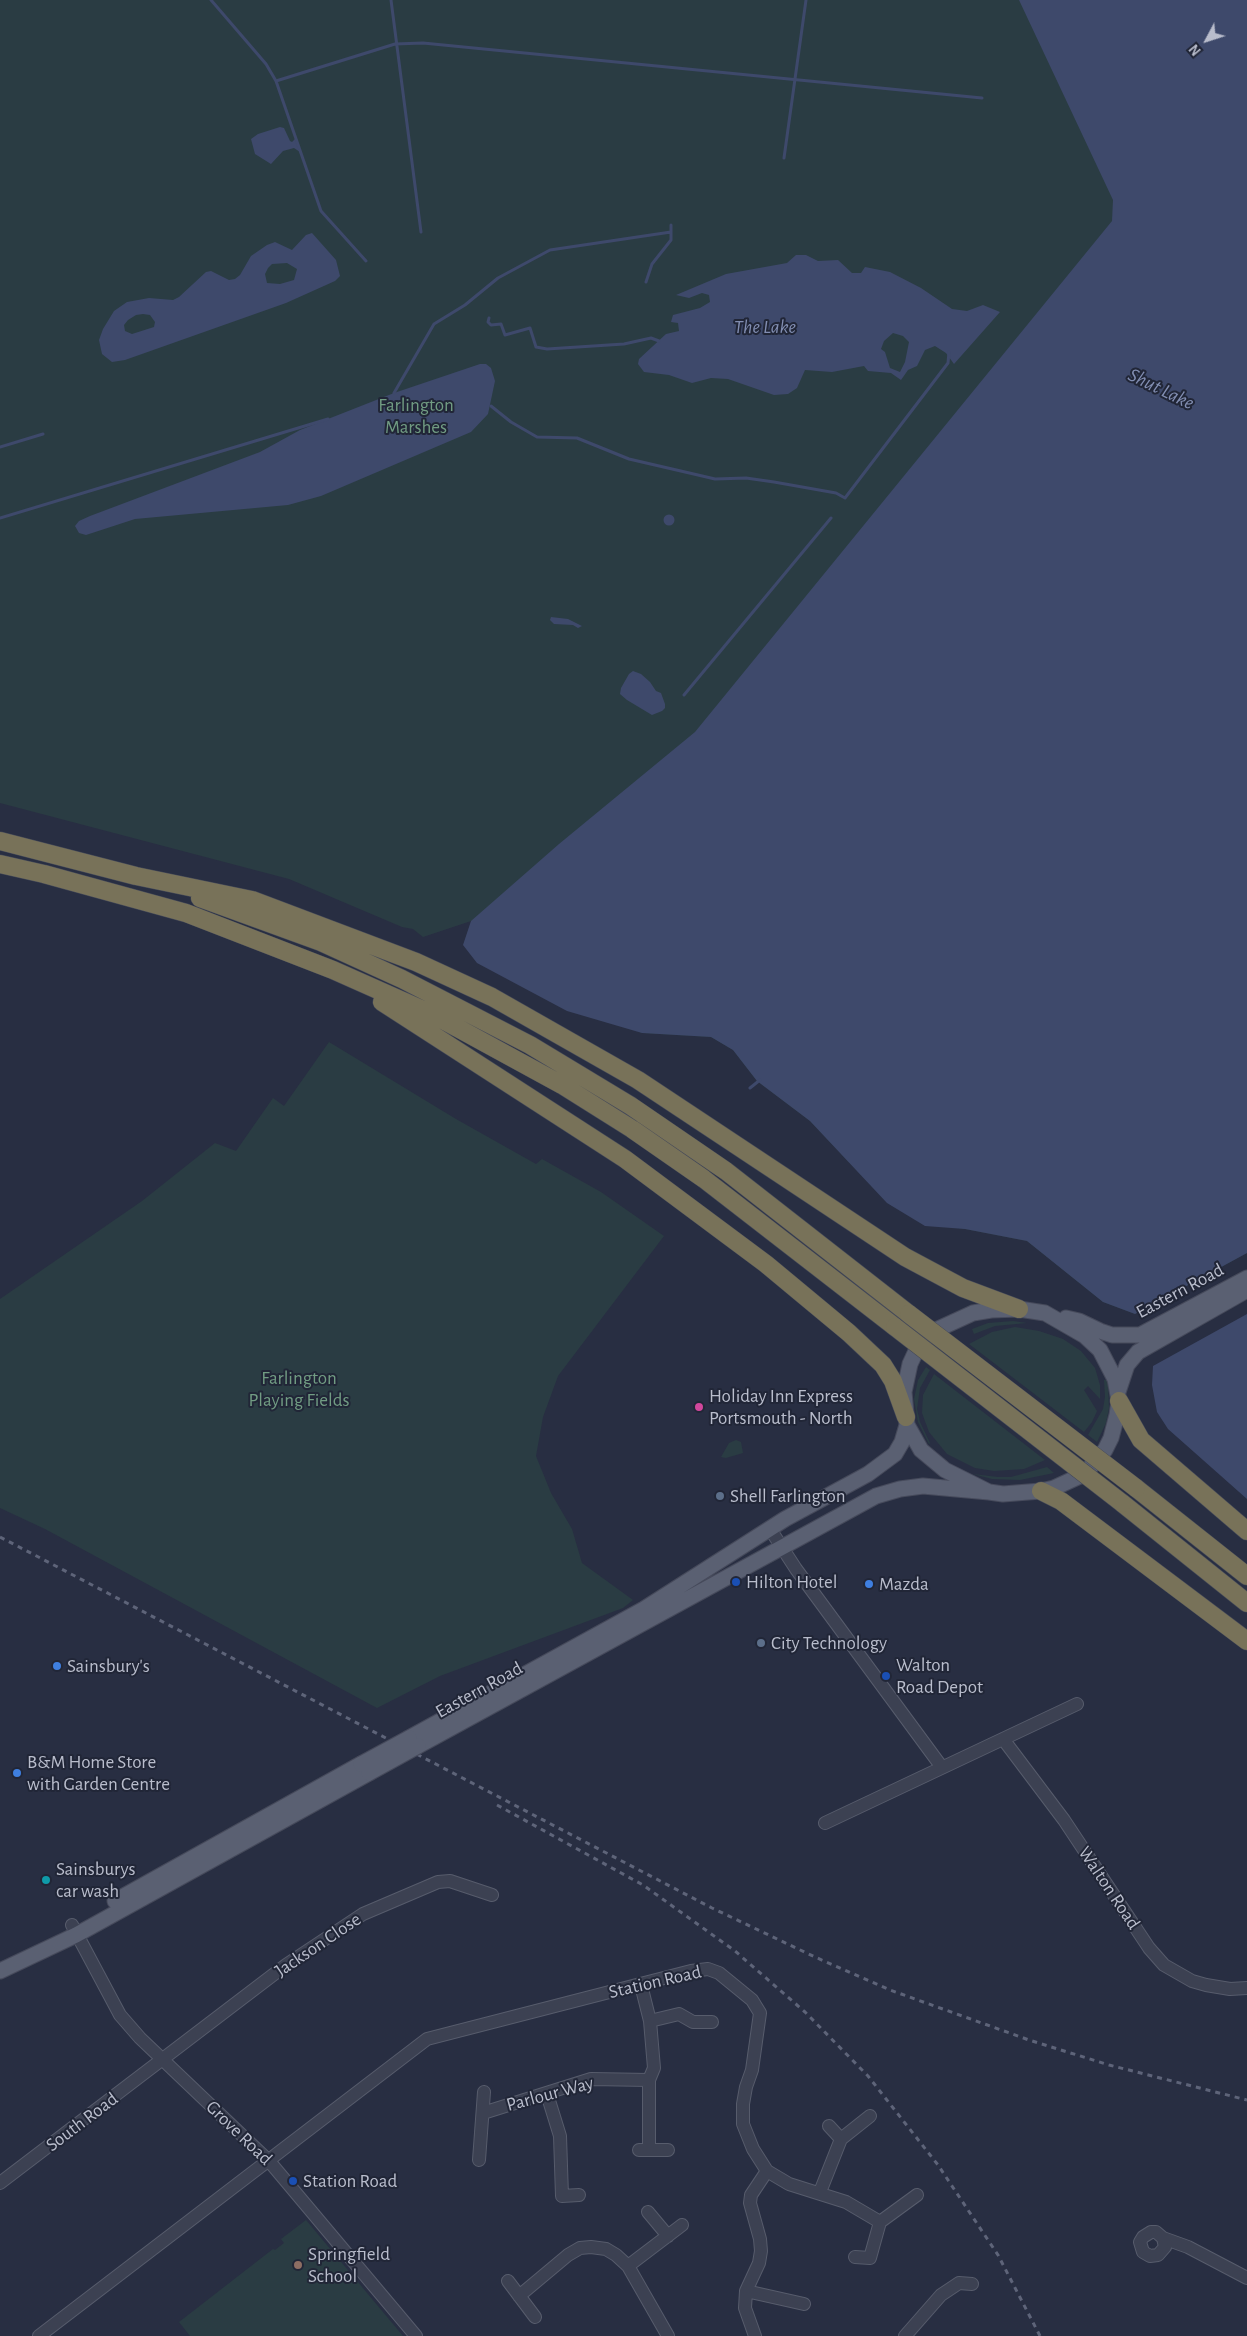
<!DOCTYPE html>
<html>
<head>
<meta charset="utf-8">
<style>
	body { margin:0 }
	#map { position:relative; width:1247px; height:2336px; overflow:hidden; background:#282e42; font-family:"Alegreya Sans",sans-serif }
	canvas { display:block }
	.north { position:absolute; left:1182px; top:15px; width:50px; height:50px; -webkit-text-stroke:4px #212637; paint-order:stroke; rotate:230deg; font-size:14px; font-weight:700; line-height:20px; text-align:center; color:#b9bdcc }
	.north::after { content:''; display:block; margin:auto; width:18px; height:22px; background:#b9bdcc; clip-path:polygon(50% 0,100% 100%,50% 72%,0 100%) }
</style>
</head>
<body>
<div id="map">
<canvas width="1247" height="2336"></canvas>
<div class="north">N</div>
</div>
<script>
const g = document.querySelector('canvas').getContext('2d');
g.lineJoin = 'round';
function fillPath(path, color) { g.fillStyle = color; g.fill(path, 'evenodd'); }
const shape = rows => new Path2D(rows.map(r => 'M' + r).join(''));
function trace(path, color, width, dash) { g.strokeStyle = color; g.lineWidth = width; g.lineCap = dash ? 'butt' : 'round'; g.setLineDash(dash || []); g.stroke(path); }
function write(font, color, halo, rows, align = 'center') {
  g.font = font + ' "Alegreya Sans",sans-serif'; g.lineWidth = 4; g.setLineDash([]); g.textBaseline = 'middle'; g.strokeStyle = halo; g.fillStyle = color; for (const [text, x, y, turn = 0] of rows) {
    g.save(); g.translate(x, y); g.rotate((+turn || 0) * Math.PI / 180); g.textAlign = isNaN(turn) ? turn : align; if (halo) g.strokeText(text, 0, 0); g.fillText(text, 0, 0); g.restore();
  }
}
fillPath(shape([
	[0,0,1247,0,1247,1253,1135,1314,1103,1302,1027,1241,965,1229,921,1223,883,1198,810,1121,757,1081,733,1050,711,1037,642,1033,603,1017,475,941,471,921,423,937,413,929,402,927,289,879,0,803],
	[329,1042,456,1119,536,1164,542,1159,601,1192,664,1236,558,1376,543,1417,536,1456,551,1493,572,1529,582,1563,633,1600,623,1608,440,1676,377,1708,45,1529,0,1508,0,1299,142,1201,215,1143,236,1151,273,1098,284,1106],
	[1013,1321,1027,1323,995,1326,974,1334,972,1329,988,1323],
	[1015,1327,1039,1331,1063,1339,1081,1351,1095,1368,1100,1385,1100,1399,1088,1386,1084,1390,1097,1411,1092,1422,1084,1432,969,1344,992,1332],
	[926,1367,930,1370,920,1388,917,1409,920,1422,930,1443,929,1444,918,1422,914,1399,918,1380],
	[934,1374,1045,1460,1024,1469,994,1471,975,1468,947,1454,929,1432,922,1413,923,1395],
	[1104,1380,1107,1380,1108,1386,1109,1408,1106,1423,1097,1442,1088,1435,1103,1409,1105,1397],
	[736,1440,741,1442,743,1453,726,1458,721,1457,729,1443],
	[1047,1467,1054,1473,1020,1480,992,1479,973,1474,998,1477,1011,1477],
	[306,2220,403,2336,190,2336,179,2322,273,2249,275,2250,284,2243,281,2239]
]), '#2a3c43');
fillPath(shape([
	[1019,0,1247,0,1247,1253,1135,1314,1103,1302,1027,1241,965,1229,925,1226,887,1203,810,1121,757,1081,733,1050,711,1037,642,1033,567,1011,477,963,463,945,471,921,559,844,695,732,1112,221,1113,200],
	[280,127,284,128,290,141,292,142,295,139,300,152,294,148,283,151,271,164,255,154,251,139,258,134],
	[312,233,336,260,340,276,335,281,286,303,125,360,112,362,102,354,99,340,103,329,114,311,127,302,149,298,173,300,179,297,206,272,211,271,229,280,235,279,240,275,251,256,267,245,275,242,292,250,306,235],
	[287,263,297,269,294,280,280,284,267,283,265,274,268,268,272,264],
	[143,314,150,315,155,322,154,327,132,334,125,331,124,325,128,320,136,315],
	[796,255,806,255,818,261,838,260,852,273,861,273,865,267,890,272,921,288,952,309,967,311,983,305,1000,312,954,364,946,353,935,346,925,350,917,366,908,370,901,380,891,373,868,371,864,366,832,372,805,370,797,388,788,394,774,395,728,379,711,378,692,383,669,375,644,372,638,364,639,359,666,334,679,331,678,323,671,322,673,315,700,308,710,302,709,295,702,293,689,298,676,295,726,274,787,263],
	[893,333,903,336,909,342,905,362,900,372,890,368,885,352,881,349,884,341],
	[480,364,486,364,491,368,495,381,488,414,471,432,321,496,288,505,135,519,86,535,79,533,75,526,79,521,90,516,260,452,300,430,394,393],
	'663.5 520a5.5 5.5 0 1 1 11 0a5.5 5.5 0 1 1-11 0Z',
	[551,617,568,619,582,626,578,628,573,625,554,624,550,620],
	[633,671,641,674,650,682,656,691,661,693,665,704,665,708,662,711,652,715,627,700,620,694,621,688,629,674],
	[1247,1314,1247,1499,1168,1429,1157,1412,1152,1385,1153,1366]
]), '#3e496b');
trace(shape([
	[211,0,266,64,276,81,321,211,366,261],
	[391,0,421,232],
	[276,81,395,44,423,43,982,98],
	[784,158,806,0],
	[646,282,652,264,671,240,671,225],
	[489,318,488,322,491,325,501,324,505,335,530,328,536,347,547,349,624,344,651,338,659,341],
	[394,393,434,324,465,305,498,278,550,250,671,232],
	[491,406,511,422,537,437,577,438,629,459,698,475,715,479,746,478,774,482,836,493,845,498,948,363,949,352],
	[0,447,43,434],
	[0,518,328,419],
	[684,695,831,518],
	[750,1088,760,1080]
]), '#3e496b', 3);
const minor = shape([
	[770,1529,796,1569,941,1766],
	[1003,1739,1064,1820,1149,1948,1164,1965,1192,1981,1206,1985,1230,1989,1247,1988],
	[825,1823,1077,1704],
	[72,1925,120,2015,140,2038,269,2161,416,2336],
	[641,1985,650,2021,654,2068,649,2080,649,2150],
	[650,2021,679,2014,693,2022,712,2022],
	[547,2094,560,2136,562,2196,579,2195],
	[483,2113,591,2079,649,2080],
	[829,2126,841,2139],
	[639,2150,668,2150],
	[479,2160,484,2092],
	[0,2183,286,1965,363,1914,438,1882,450,1881,492,1895],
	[820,2192,841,2139,870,2116],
	[648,2212,668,2236],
	[1163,2238,1165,2247,1158,2255,1150,2256,1143,2252,1140,2242,1143,2237,1151,2232,1156,2232,1163,2238,1188,2247,1247,2278],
	[855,2257,870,2258,880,2222],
	[628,2266,682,2225],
	[508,2281,535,2317],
	[746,2291,804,2304],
	[519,2296,568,2255,580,2248,591,2247,606,2249,616,2255,628,2266,668,2336],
	[39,2336,427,2039,691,1971,708,1969,719,1973,752,2000,760,2013,752,2070,746,2087,743,2104,743,2124,753,2149,767,2171,789,2184,846,2202,880,2222,917,2195],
	[755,2336,745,2308,746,2291,759,2263,761,2251,760,2239,750,2203,751,2195,767,2171],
	[905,2336,941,2295,959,2283,972,2284]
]);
const major = shape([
	[1019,1309,1045,1313,1085,1336,1100,1350,1115,1379,1119,1401,1117,1415,1111,1438,1105,1450,1087,1471,1080,1476,1054,1488,1041,1491,1003,1494,989,1492,945,1470,921,1450,907,1425,904,1392,910,1364,916,1351,927,1337,936,1330,973,1313,991,1310,1019,1309],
	[1066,1318,1079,1321,1100,1331,1112,1335,1140,1335,1247,1278],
	[1118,1392,1127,1365,1138,1352,1247,1290],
	[409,1738,644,1609,785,1519,868,1474,895,1454,902,1442,907,1425],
	[418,1746,876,1496,900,1489,923,1486,989,1492],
	[115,1901,361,1764],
	[0,1971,76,1935,369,1773]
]);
const highway = shape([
	[0,841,136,876,252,900,416,962,492,997,638,1080,905,1257,963,1288,1019,1309],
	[0,864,44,874,186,913,333,970,432,1014,562,1085,632,1129,704,1179,895,1327],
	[200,898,321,942,402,979,530,1045,631,1106,726,1171,909,1314],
	[382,1002,625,1159,766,1264,849,1333,883,1365,893,1381,906,1417],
	[1119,1401,1141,1440,1247,1531],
	[1136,1488,1247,1576],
	[1041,1491,1061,1501,1247,1641],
	[1122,1503,1247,1603]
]);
trace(minor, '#575c6c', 14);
trace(major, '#464a5b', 17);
trace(highway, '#444959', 19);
trace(minor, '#3c4152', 12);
trace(major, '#5a6072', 15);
trace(highway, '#787259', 18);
trace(shape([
	[0,1537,712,1908,815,1957,890,1990,1029,2040,1109,2065,1247,2100],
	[497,1805,643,1885,735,1951,805,2012,868,2076,938,2165,998,2255,1040,2336]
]), '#5e6479', 3, [5, 5]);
const majorBridge = shape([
	[361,1764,409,1738],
	[369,1773,418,1746]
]);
const highwayBridge = shape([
	[909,1314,1136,1488],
	[895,1327,1122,1503]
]);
trace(majorBridge, '#464a5b', 17, []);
trace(highwayBridge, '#444959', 19, []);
trace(majorBridge, '#5a6072', 15);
trace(highwayBridge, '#787259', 18);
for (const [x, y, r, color] of [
	[699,1407,5,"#d1479c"],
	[720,1496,5,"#5c6f8a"],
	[736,1582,5,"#1a4fb4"],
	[869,1584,5,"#3f7fe0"],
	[761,1643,5,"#5c6f8a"],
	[57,1666,5,"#3f7fe0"],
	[886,1676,5,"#1a4fb4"],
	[17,1773,5,"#3f7fe0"],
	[46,1880,5,"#0f9aa8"],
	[293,2181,5,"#1a4fb4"],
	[298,2265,5,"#8d6e63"]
]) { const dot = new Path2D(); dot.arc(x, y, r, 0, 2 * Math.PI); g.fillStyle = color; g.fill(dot); trace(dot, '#212637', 2); }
write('19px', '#719c83', '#212637', [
	["Farlington",416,405],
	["Marshes",416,427],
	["Farlington",299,1378],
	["Playing Fields",299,1400]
]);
write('19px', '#b9bdcc', '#212637', [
	["Eastern Road",1180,1291,-28],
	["Eastern Road",479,1690,-29],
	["Walton Road",1109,1888,56],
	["Jackson Close",318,1945,-34],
	["Station Road",655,1982,-13],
	["Parlour Way",550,2094,-15],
	["South Road",82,2122,-37],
	["Grove Road",239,2133,44]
]);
write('19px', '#b9bdcc', '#212637', [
	["Holiday Inn Express",709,1396],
	["Portsmouth - North",709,1418],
	["Shell Farlington",730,1496],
	["Hilton Hotel",746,1582],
	["Mazda",879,1584],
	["City Technology",771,1643],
	["Walton",896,1665],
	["Road Depot",896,1687],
	["Sainsbury's",67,1666],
	["B&M Home Store",27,1762],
	["with Garden Centre",27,1784],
	["Sainsburys",56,1869],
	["car wash",56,1891],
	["Station Road",303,2181],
	["Springfield",308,2254],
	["School",308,2276]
], 'left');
write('italic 20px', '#828eb2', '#212637', [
	["The Lake",765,327],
	["Shut Lake",1161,389,26]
]);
</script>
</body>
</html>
